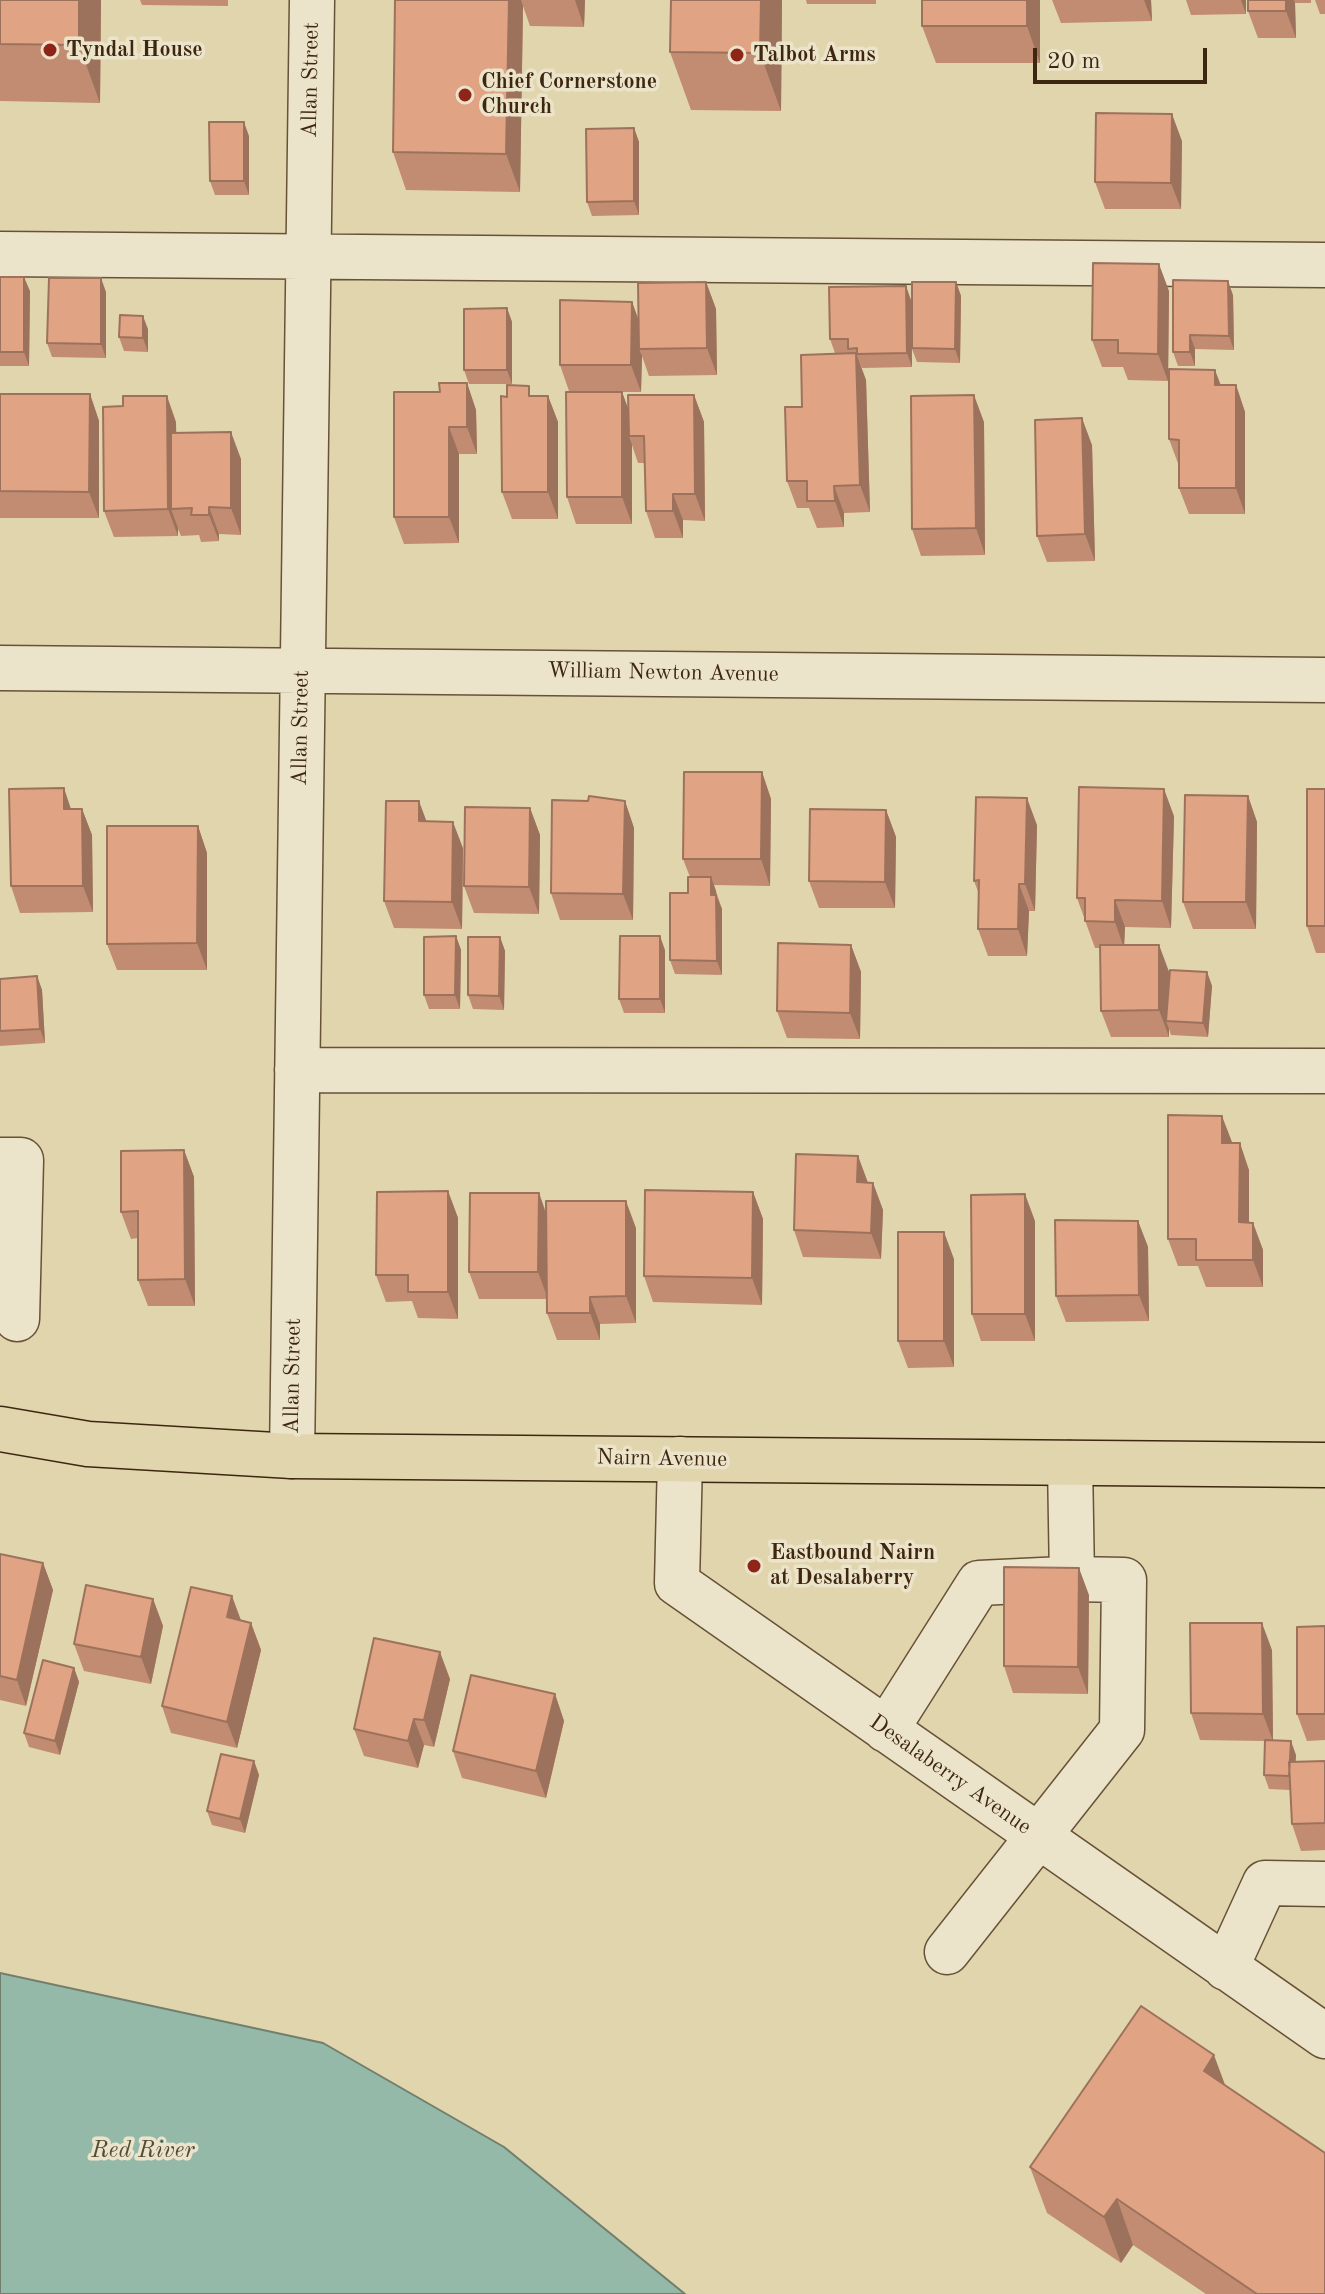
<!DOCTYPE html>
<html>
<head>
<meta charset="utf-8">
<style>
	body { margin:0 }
	#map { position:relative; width:1325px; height:2294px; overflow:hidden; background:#e1d5ad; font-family:"Old Standard TT",serif }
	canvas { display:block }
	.scale { position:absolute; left:1033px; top:48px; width:174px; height:36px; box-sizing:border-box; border:4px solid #3e2710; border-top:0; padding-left:10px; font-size:24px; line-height:28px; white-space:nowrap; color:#3e2710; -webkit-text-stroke:6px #ece4ca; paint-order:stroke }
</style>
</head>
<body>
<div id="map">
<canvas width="1325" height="2294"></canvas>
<div class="scale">20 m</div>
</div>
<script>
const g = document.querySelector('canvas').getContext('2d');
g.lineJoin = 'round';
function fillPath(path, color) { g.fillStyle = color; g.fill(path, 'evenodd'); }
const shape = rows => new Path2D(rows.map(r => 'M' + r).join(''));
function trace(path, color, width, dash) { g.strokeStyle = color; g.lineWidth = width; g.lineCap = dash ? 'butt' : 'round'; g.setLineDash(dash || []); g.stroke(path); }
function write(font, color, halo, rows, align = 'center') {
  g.font = font + ' "Old Standard TT",serif'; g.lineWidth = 7; g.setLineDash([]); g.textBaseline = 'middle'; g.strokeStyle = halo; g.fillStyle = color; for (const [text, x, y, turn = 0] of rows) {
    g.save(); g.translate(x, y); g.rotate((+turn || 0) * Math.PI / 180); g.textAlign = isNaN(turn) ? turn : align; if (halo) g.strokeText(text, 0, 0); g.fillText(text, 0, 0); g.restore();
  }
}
const water = shape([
	[0,1973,323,2043,504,2147,685,2294,0,2294,0,1973]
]);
fillPath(water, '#94b9a9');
trace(water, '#727f6c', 2);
const minor = shape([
	[0,254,1325,265],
	[0,668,1325,680],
	[297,1070,1325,1071],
	[0,1160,21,1160,17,1319],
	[292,1456,312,0],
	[680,1459,677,1583,1325,2036],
	[886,1730,979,1583,1063,1579],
	[947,1952,1122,1730,1124,1580,1072,1579,1070,1463],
	[1226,1968,1265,1883,1325,1884]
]);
const major = shape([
	[0,1429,88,1444,292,1456,1325,1465]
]);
trace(minor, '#675237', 47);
trace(major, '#3e2710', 47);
trace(minor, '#ece4ca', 44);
trace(major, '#e1d5ad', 44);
fillPath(shape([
	[0,0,101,0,100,103,0,101],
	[140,0,228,0,228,6,142,5],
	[395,0,585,0,584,27,530,26,523,6,520,192,406,190,393,152],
	[782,0,781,111,691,110,670,52],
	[806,0,876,0,876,4,807,4],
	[922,0,1040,0,1040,63,936,63,922,26],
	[1052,0,1151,0,1152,21,1061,23],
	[1186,0,1246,0,1246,14,1191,15],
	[1248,0,1311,0,1311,3,1295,3,1296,38,1258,38,1248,11],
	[1315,0,1325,0,1325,14,1320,14],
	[634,128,639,142,639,215,592,216,587,202],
	[249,136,249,195,215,195,210,181],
	[1182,141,1181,209,1105,209,1095,182],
	[0,277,30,291,29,366,0,366],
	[706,282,716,309,717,375,649,376,642,356,641,392,622,392,628,409,694,395,704,422,705,521,683,520,683,538,655,538,646,511,645,463,638,463,632,445,632,524,576,524,567,497,569,391,560,365,632,302,638,319],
	[956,282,961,296,960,363,917,362,912,349,912,367,862,368,859,362,866,380,870,512,844,513,844,527,817,528,809,508,797,508,787,481,802,407,849,354,835,353,830,339,911,300,912,344],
	[1169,291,1168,381,1128,380,1123,367,1102,367,1092,340],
	[106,292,106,358,52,357,47,343],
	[1233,295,1234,350,1195,349,1195,366,1178,366,1173,352],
	[507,308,512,322,512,384,469,384,464,370],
	[148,329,148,352,124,351,119,337],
	[467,383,476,410,477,454,459,454,459,543,404,544,394,517,440,392],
	[1221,385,1236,385,1245,412,1245,514,1189,514,1179,488,1179,466,1169,439],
	[0,394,90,394,99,421,99,518,0,518],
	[533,396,548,396,558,422,558,519,512,519,502,492],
	[176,422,176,433,241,459,241,535,219,534,219,541,201,542,199,535,181,536,178,529,178,536,114,537,104,511],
	[984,422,985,555,921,556,912,529],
	[1092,445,1095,561,1047,562,1037,536],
	[762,772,771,799,770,886,714,885,722,909,722,975,675,974,670,960,688,893,690,877,683,859],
	[1325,789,1325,953,1316,953,1307,926],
	[1248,796,1257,822,1256,929,1193,929,1183,902],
	[588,801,625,801,634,828,633,920,560,920,551,893],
	[530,808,540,835,539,914,474,913,464,886],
	[71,809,82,809,92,835,93,912,20,913,11,886],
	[886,810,896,837,895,908,819,908,809,881],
	[1174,816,1171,928,1125,927,1124,945,1159,945,1169,972,1169,982,1207,972,1212,986,1208,1037,1171,1035,1169,1029,1169,1037,1111,1037,1101,1011,1100,948,1095,948,1077,898],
	[426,821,463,848,462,929,394,928,384,901],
	[1037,825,1035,911,1029,911,1027,956,988,956,978,929,979,894,974,881],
	[198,826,207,853,207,970,117,970,107,944],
	[456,936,461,950,460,1009,429,1009,424,995],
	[500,937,505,951,504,1010,473,1009,468,995],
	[851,945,861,972,860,1039,787,1038,777,1011],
	[665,950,665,1013,624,1013,619,999],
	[37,976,42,990,45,1043,0,1046,0,979],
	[1232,1143,1249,1170,1249,1223,1253,1223,1263,1250,1263,1287,1206,1287,1198,1266,1178,1266,1168,1239],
	[184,1150,194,1177,195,1306,148,1306,138,1280,138,1238,131,1239,121,1212],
	[858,1156,868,1183,873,1183,883,1210,881,1259,803,1257,794,1230],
	[448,1191,458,1218,458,1319,418,1318,412,1301,386,1302,376,1275],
	[753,1192,763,1219,762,1305,653,1302,644,1276],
	[539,1193,547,1215,636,1228,636,1323,600,1324,600,1340,557,1340,547,1313,547,1299,479,1299,469,1272],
	[1035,1221,1035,1341,981,1341,972,1314],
	[1138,1221,1148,1247,1149,1321,1066,1322,1056,1296],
	[954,1259,954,1367,908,1368,898,1341],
	[0,1554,43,1563,53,1590,26,1706,0,1700],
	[1089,1595,1088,1694,1013,1693,1004,1666],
	[153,1599,163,1626,151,1684,84,1671,74,1644],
	[241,1620,251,1623,261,1650,237,1748,171,1733,162,1706],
	[1325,1626,1325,1740,1307,1741,1297,1714],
	[1272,1650,1273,1741,1296,1755,1295,1762,1325,1761,1325,1850,1301,1851,1292,1824,1290,1790,1269,1789,1264,1775,1265,1741,1200,1740,1191,1713],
	[74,1668,79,1682,60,1755,29,1747,24,1733],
	[450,1679,434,1747,424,1745,418,1768,364,1756,354,1729],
	[555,1694,564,1721,546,1798,462,1778,453,1751],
	[254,1761,259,1775,245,1833,212,1825,207,1811],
	[1225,2086,1325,2294,1206,2294,1133,2245,1121,2263,1047,2213,1030,2167]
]), '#c18c71');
fillPath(shape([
	[79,0,101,0,100,103,79,45],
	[509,0,521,0,523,6,520,192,506,154],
	[575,0,585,0,584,27],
	[761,0,782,0,781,111,760,53],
	[1027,0,1040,0,1040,63,1027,26],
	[1144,0,1151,0,1152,21],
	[1241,0,1246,0,1246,14],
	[1286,0,1294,0,1295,3,1296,38,1286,11],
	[1172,114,1182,141,1181,209,1171,183],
	[244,122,249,136,249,195,244,181],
	[634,128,639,142,639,215,634,201],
	[1159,264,1169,291,1168,381,1158,354],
	[24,277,30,291,29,366,24,352],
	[101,278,106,292,106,358,101,344],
	[1228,281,1233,295,1234,350,1229,336],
	[706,282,716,309,717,375,707,348],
	[956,282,961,296,960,363,955,349],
	[906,286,911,300,912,367,907,353],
	[632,302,642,329,639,349,642,356,641,392,631,365],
	[507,308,512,322,512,384,507,370],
	[143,316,148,329,148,352,143,338],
	[1190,335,1195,349,1195,366,1190,352],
	[856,353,866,380,870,512,860,485],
	[1215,370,1225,396,1215,385],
	[467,383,476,410,477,454,467,427],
	[1236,385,1245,412,1245,514,1236,488],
	[622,392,632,419,629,436,632,445,632,524,622,497],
	[90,394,99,421,99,518,89,492],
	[694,395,704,422,705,521,695,494],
	[974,395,984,422,985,555,976,528],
	[167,396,176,422,178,509,171,509,178,528,178,536,168,509],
	[548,396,558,422,558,519,548,492],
	[1082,418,1092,445,1095,561,1085,534],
	[449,427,459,454,459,543,449,517],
	[231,432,241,459,241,535,231,508],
	[834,486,844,513,844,527,835,501],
	[673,494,683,520,683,538,673,511],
	[209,507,219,534,219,541,209,515],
	[762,772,771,799,770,886,761,859],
	[64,788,73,815,64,809],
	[1164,789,1174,816,1171,928,1162,901],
	[1248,796,1257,822,1256,929,1246,902],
	[1027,798,1037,825,1035,911,1025,884],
	[419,801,429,828,419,821],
	[625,801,634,828,633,920,623,894],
	[530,808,540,835,539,914,529,887],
	[82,809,92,835,93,912,83,886],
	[886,810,896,837,895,908,885,882],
	[453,822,463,848,462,929,452,902],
	[198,826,207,853,207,970,197,943],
	[711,877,716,891,716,909,711,895],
	[1019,884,1029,911,1027,956,1018,929],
	[716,895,722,909,722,975,717,961],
	[1115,900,1125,927,1124,948,1115,922],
	[456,936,461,950,460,1009,455,995],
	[660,936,665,950,665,1013,660,999],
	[500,937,505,951,504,1010,499,996],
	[851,945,861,972,860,1039,850,1013],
	[1159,945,1169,972,1169,1021,1166,1021,1169,1029,1169,1037,1159,1010],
	[1207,972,1212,986,1208,1037,1203,1023],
	[37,976,42,990,45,1043,40,1029],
	[1222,1116,1232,1142,1222,1143],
	[1240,1143,1249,1170,1249,1249,1239,1222],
	[184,1150,194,1177,195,1306,185,1279],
	[858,1156,868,1183,857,1182],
	[873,1183,883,1210,881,1259,871,1233],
	[448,1191,458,1218,458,1319,448,1292],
	[753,1192,763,1219,762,1305,752,1278],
	[539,1193,548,1220,548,1299,538,1272],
	[1025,1194,1035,1221,1035,1341,1025,1314],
	[626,1201,636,1228,636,1323,626,1296],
	[1138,1221,1148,1247,1149,1321,1139,1295],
	[1253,1223,1263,1250,1263,1287,1253,1260],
	[944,1232,954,1259,954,1367,944,1341],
	[590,1297,600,1324,600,1340,590,1313],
	[43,1563,53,1590,26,1706,17,1680],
	[1079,1568,1089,1595,1088,1694,1078,1667],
	[232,1596,242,1623,227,1617],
	[153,1599,163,1626,151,1684,141,1657],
	[251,1623,261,1650,237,1748,227,1722],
	[1262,1623,1272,1650,1273,1741,1263,1714],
	[440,1652,450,1679,434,1747,424,1720],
	[74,1668,79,1682,60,1755,55,1741],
	[555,1694,564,1721,546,1798,536,1771],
	[414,1719,424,1745,418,1768,408,1741],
	[1291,1741,1296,1755,1294,1790,1289,1776],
	[254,1761,259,1775,245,1833,240,1819],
	[1214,2055,1231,2101,1204,2071],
	[1117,2199,1133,2245,1121,2263,1104,2217]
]), '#9d725c');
const building = shape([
	[0,0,79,0,79,45,0,44,0,0],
	[395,0,509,0,506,154,393,152,395,0],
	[671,0,761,0,760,53,670,52,671,0],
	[922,0,1027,0,1027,26,922,26,922,0],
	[1248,0,1286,0,1286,11,1248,11,1248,0],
	[1096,113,1172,114,1171,183,1095,182,1096,113],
	[209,122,244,122,244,181,210,181,209,122],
	[634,128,634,201,587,202,586,129,634,128],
	[1093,263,1159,264,1158,354,1118,353,1118,340,1092,340,1093,263],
	[0,277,24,277,24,352,0,352,0,277],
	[49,278,101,278,101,344,47,343,49,278],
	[1173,280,1228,281,1229,336,1190,335,1190,352,1173,352,1173,280],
	[706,282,707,348,639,349,638,283,706,282],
	[912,282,956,282,955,349,912,348,912,282],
	[906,286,907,353,857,354,857,348,848,349,848,339,830,339,829,287,906,286],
	[560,300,632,302,631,365,560,365,560,300],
	[507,308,507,370,464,370,464,309,507,308],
	[120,315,143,316,143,338,119,337,120,315],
	[856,353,860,485,834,486,835,501,807,501,807,481,787,481,785,407,802,407,801,355,856,353],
	[1169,369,1215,370,1215,385,1236,385,1236,488,1179,488,1179,440,1169,439,1169,369],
	[439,383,467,383,467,427,449,427,449,517,394,517,394,392,440,392,439,383],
	[507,385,529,386,529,396,548,396,548,492,502,492,501,396,507,397,507,385],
	[566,392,622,392,622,497,567,497,566,392],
	[0,394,90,394,89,492,0,491,0,394],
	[628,395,694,395,695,494,673,494,673,511,646,511,644,436,629,436,628,395],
	[974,395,976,528,912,529,911,396,974,395],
	[123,396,167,396,168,509,104,511,103,407,123,406,123,396],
	[1082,418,1085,534,1037,536,1035,420,1082,418],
	[231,432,231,508,209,507,209,515,191,515,192,508,171,509,171,433,231,432],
	[684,772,762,772,761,859,683,859,684,772],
	[1079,787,1164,789,1162,901,1115,900,1115,922,1085,921,1085,898,1077,898,1079,787],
	[64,788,64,809,82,809,83,886,11,886,9,789,64,788],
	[1307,789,1325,789,1325,926,1307,926,1307,789],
	[1185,795,1248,796,1246,902,1183,902,1185,795],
	[589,796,625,801,623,894,551,893,552,800,588,801,589,796],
	[976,797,1027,798,1025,884,1019,884,1018,929,978,929,979,880,974,881,976,797],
	[386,801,419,801,419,821,453,822,452,902,384,901,386,801],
	[465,807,530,808,529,887,464,886,465,807],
	[810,809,886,810,885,882,809,881,810,809],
	[107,826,198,826,197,943,107,944,107,826],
	[688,877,711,877,711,895,716,895,717,961,670,960,670,893,688,893,688,877],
	[456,936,455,995,424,995,424,937,456,936],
	[620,936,660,936,660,999,619,999,620,936],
	[468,937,500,937,499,996,468,995,468,937],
	[778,943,851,945,850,1013,777,1011,778,943],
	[1100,945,1159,945,1159,1010,1101,1011,1100,945],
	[1170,970,1207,972,1203,1023,1166,1021,1170,970],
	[37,976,40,1029,0,1031,0,979,37,976],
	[1168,1115,1222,1116,1222,1143,1240,1143,1239,1222,1253,1223,1253,1260,1196,1260,1196,1239,1168,1239,1168,1115],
	[184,1150,185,1279,138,1280,138,1211,121,1212,121,1151,184,1150],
	[796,1154,858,1156,857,1182,873,1183,871,1233,794,1230,796,1154],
	[645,1190,753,1192,752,1278,644,1276,645,1190],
	[448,1191,448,1292,408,1292,408,1275,376,1275,377,1192,448,1191],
	[470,1193,539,1193,538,1272,469,1272,470,1193],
	[1025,1194,1025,1314,972,1314,971,1195,1025,1194],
	[546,1201,626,1201,626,1296,590,1297,590,1313,547,1313,546,1201],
	[1055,1220,1138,1221,1139,1295,1056,1296,1055,1220],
	[898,1232,944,1232,944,1341,898,1341,898,1232],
	[0,1554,43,1563,17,1680,0,1676,0,1554],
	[1004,1567,1079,1568,1078,1667,1004,1666,1004,1567],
	[86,1585,153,1599,141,1657,74,1644,86,1585],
	[191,1587,232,1596,227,1617,251,1623,227,1722,162,1706,191,1587],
	[1190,1623,1262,1623,1263,1714,1191,1713,1190,1623],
	[1325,1626,1325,1714,1297,1714,1297,1627,1325,1626],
	[374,1638,440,1652,424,1720,414,1719,408,1741,354,1729,374,1638],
	[43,1660,74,1668,55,1741,24,1733,43,1660],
	[471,1675,555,1694,536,1771,453,1751,471,1675],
	[1265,1740,1291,1741,1289,1776,1264,1775,1265,1740],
	[221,1754,254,1761,240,1819,207,1811,221,1754],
	[1325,1761,1325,1823,1292,1824,1289,1762,1325,1761],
	[1141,2006,1214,2055,1204,2071,1325,2153,1325,2294,1257,2294,1117,2199,1104,2217,1030,2167,1141,2006]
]);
fillPath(building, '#e0a383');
trace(building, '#9d725c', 2);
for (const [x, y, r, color] of [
	[50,50,8,"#8f2418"],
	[737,55,8,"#8f2418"],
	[465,95,8,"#8f2418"],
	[754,1566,8,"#8f2418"]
]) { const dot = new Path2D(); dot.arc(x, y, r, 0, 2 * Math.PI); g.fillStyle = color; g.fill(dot); trace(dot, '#ece4ca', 3); }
write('bold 22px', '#3e2710', '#ece4ca', [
	["Tyndal House",66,50],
	["Talbot Arms",753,55],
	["Chief Cornerstone",481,82],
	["Church",481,107],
	["Eastbound Nairn",770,1553],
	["at Desalaberry",770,1578]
], 'left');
write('22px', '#3e2710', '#ece4ca', [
	["Allan Street",311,80,-89],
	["William Newton Avenue",663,673,1],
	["Allan Street",301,728,-89],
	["Allan Street",293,1376,-89],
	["Nairn Avenue",662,1459,1],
	["Desalaberry Avenue",950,1775,35]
]);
write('italic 24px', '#544c36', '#ece4ca', [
	["Red River",143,2151]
]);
</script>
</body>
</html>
